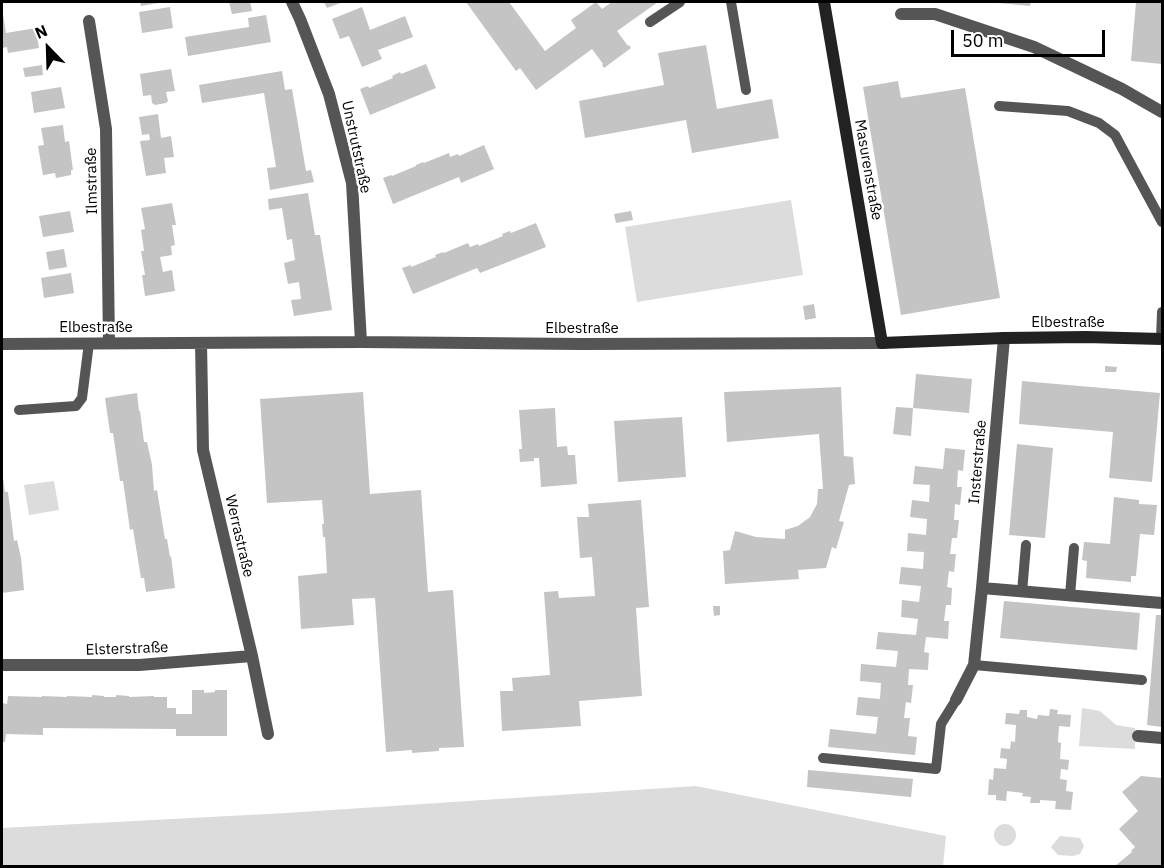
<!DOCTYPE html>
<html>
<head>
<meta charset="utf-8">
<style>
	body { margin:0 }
	#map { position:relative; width:1164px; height:868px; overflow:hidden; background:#fff; font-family:"IBM Plex Sans",sans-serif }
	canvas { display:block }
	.frame { position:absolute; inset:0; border:3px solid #000; pointer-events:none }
	.north { position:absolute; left:18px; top:18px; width:60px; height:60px; -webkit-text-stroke:4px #fff; paint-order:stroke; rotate:337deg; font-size:16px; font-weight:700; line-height:24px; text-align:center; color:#000 }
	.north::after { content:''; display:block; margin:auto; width:21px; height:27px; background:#000; clip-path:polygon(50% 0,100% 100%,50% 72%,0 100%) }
	.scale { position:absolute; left:951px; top:30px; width:154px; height:27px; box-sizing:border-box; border:3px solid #000; border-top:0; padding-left:8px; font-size:18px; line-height:21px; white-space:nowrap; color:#000; -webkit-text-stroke:4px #fff; paint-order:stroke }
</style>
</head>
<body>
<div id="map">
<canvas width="1164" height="868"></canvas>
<div class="frame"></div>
<div class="north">N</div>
<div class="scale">50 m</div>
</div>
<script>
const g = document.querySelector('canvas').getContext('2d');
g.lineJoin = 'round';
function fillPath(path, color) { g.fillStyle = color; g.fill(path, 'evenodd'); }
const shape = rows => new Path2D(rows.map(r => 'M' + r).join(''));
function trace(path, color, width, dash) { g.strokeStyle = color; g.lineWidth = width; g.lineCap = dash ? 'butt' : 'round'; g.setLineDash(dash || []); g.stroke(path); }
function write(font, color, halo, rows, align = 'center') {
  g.font = font + ' "IBM Plex Sans",sans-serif'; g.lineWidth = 5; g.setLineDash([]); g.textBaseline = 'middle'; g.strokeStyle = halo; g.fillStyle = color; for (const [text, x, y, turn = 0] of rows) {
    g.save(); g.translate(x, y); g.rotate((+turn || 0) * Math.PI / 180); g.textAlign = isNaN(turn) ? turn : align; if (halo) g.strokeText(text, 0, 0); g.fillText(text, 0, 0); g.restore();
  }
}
fillPath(shape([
	[791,200,803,275,637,302,625,227],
	[54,481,59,510,29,515,24,485],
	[1082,708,1100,711,1116,725,1135,728,1135,749,1079,746],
	[696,786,946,836,943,866,2,866,2,828,286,813],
	'994 835a11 11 0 1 1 22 0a11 11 0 1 1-22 0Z',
	[1060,836,1080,838,1084,846,1080,854,1073,856,1058,855,1051,847]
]), '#dcdcdc');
fillPath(shape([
	[140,2,158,2,158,3,141,6],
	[229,2,250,2,252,11,232,14],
	[324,2,343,2,327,8],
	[466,2,509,2,545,51,576,28,571,20,596,2,602,9,612,2,658,2,617,31,628,46,629,45,631,48,604,68,602,65,603,64,592,49,536,90,520,68,516,71],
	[998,2,1031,2,1030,6,998,3],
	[1136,2,1162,2,1162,64,1131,61],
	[170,7,173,28,142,33,139,12],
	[362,7,370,30,405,16,413,37,378,50,382,59,362,67,349,36,340,39,332,19],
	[2,14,3,14,6,33,36,28,39,48,8,53,7,47,2,48],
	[266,15,271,42,188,56,185,37,249,27,248,18],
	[706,45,717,109,772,99,779,138,692,153,686,120,585,138,579,101,664,85,658,53],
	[426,64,436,88,370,115,360,89,368,86,369,88,393,78,392,76,400,72,401,74],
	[42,65,43,75,25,77,23,68],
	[171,69,175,91,166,92,168,101,166,103,155,105,152,103,151,95,143,96,140,74],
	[282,71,285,90,292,89,306,171,311,170,314,182,270,190,267,168,276,167,264,93,202,103,199,85],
	[898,81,901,98,965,88,1000,298,901,315,863,87],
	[61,87,65,108,34,113,31,92],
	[158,114,161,138,171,136,174,157,164,158,166,173,146,176,140,141,150,140,149,134,142,135,139,117],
	[63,125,65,142,69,141,73,170,71,170,71,175,56,178,55,173,43,175,38,146,44,145,41,128],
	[484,145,494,169,461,183,459,177,393,204,383,178,391,175,392,176,416,166,416,165,423,162,424,163,449,153,450,157,458,154,459,156],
	[308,193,315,235,320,235,332,310,294,316,291,300,301,299,299,282,288,284,284,263,295,260,292,239,287,240,282,208,269,210,268,199],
	[172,203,176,225,172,225,175,245,171,246,172,255,160,257,163,272,172,270,175,291,145,296,142,275,145,275,141,251,144,251,141,230,145,229,141,208],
	[70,211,74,232,43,237,39,216],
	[631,211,633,220,616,223,614,214],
	[536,223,546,247,480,273,477,268,413,294,402,268,411,265,411,267,436,257,435,255,443,252,444,253,468,243,470,247,478,244,479,246,503,236,502,234,510,231,511,233],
	[64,249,67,267,49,270,46,252],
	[71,273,74,293,44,298,41,278],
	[814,304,816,318,805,320,803,306],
	[1105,366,1117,367,1116,372,1105,372],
	[916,374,972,379,969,413,913,408],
	[1022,381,1160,393,1152,482,1109,478,1113,432,1019,424],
	[841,387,844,456,853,457,855,484,849,485,839,521,844,522,836,549,832,547,826,568,798,570,799,579,725,584,723,551,730,550,735,531,756,537,785,539,785,530,798,526,810,517,817,504,818,489,823,489,819,434,727,442,724,392],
	[363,392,370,494,421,490,428,592,453,590,464,747,439,748,439,751,412,753,412,750,386,752,375,598,352,599,354,625,301,629,298,576,327,573,325,537,323,537,322,524,324,524,322,500,267,503,260,399],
	[137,393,139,411,140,411,144,442,147,442,152,465,154,491,157,490,165,539,167,539,170,557,171,556,175,588,146,592,144,578,141,578,133,529,130,530,123,481,120,481,113,433,110,433,105,398],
	[896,407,913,408,911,436,893,434],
	[555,408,557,447,567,446,568,455,575,455,577,484,541,487,539,458,534,458,534,461,520,462,519,449,522,449,519,410],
	[682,417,686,477,618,482,614,421],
	[1017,444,1053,448,1045,538,1009,535],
	[945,448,965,450,963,471,958,470,957,487,962,487,960,505,955,504,954,520,959,520,957,538,952,538,950,554,956,554,954,572,949,571,947,587,952,588,951,605,946,605,944,621,949,621,948,639,926,637,924,652,929,653,928,670,909,669,908,685,913,685,911,703,906,702,904,718,910,718,908,736,917,737,915,755,828,747,830,729,876,734,878,717,856,715,858,697,880,699,881,683,860,681,861,664,896,667,898,651,876,649,878,632,916,635,918,619,901,617,902,600,919,602,921,586,899,584,901,567,923,569,924,552,907,551,908,533,926,535,927,519,910,517,912,500,929,502,930,485,913,484,915,466,943,469],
	[2,478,3,478,5,492,8,492,14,541,17,540,21,558,24,590,2,593],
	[1114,497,1139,500,1139,504,1157,505,1154,535,1140,534,1136,576,1131,576,1131,582,1086,578,1087,561,1082,560,1084,542,1110,544],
	[641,500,649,607,636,608,642,696,579,701,581,726,502,731,500,691,513,691,512,678,550,675,544,592,558,591,559,598,595,596,592,557,580,558,577,517,589,517,588,504],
	[1004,601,1140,613,1137,650,1000,638],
	[713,606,720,606,720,615,714,616],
	[1156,615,1162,615,1162,727,1147,725],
	[192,690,204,690,204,693,215,692,215,690,227,690,227,736,176,736,176,729,43,728,43,735,6,734,5,742,2,742,2,703,7,704,8,696,42,697,42,696,67,697,67,696,92,697,92,695,104,696,104,697,116,697,116,695,129,696,129,697,154,696,154,697,167,697,167,708,176,708,176,714,192,714],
	[1050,709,1058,710,1057,714,1071,715,1070,727,1059,726,1058,742,1061,743,1060,759,1069,760,1068,770,1061,769,1060,779,1067,780,1066,791,1073,792,1071,810,1055,809,1056,801,1040,800,1040,803,1030,803,1031,797,1022,796,1023,793,1007,791,1006,801,996,800,996,795,988,795,989,779,993,780,994,768,1006,769,1007,759,1000,758,1001,748,1010,749,1011,741,1015,742,1016,725,1005,724,1006,713,1019,714,1020,710,1027,710,1027,717,1037,719,1038,715,1049,716],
	[808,770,913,779,911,797,807,787],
	[1141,776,1162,778,1162,866,1115,866,1132,852,1131,851,1135,847,1119,829,1138,811,1122,792]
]), '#c4c4c4');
trace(shape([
	[731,2,746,90],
	[650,22,680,2],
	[999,106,1068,111,1099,123,1115,135,1162,222],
	[1161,339,1162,312],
	[19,410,76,406,82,398,89,343],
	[1022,592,1026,545],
	[1070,595,1074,548],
	[974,665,1142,680],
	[823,758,936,769,941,724,956,700]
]), '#555', 10);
trace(shape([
	[1149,602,1162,603],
	[1138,736,1162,738]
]), '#555', 12);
trace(shape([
	[292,2,300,19,329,94,352,183,361,342],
	[901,14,935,14,1034,47,1122,89,1162,112],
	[89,21,106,129,109,343],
	[201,343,203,450,252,656,268,734],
	[2,344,361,342,581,344,882,343],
	[982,588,1149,602],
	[2,665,139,665,252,656],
	[956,700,974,665,982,588,1004,338]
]), '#555', 12);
trace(shape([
	[824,2,882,343,1004,338,1086,337,1162,339]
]), '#222', 12);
write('15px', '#000', '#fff', [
	["Unstrutstraße",356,147,78],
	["Masurenstraße",868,170,80],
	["Ilmstraße",92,181,-91],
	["Elbestraße",1068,323],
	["Elbestraße",96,328],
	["Elbestraße",582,329],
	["Insterstraße",978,462,-85],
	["Werrastraße",239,536,77],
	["Elsterstraße",127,649,-2]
]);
</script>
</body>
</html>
